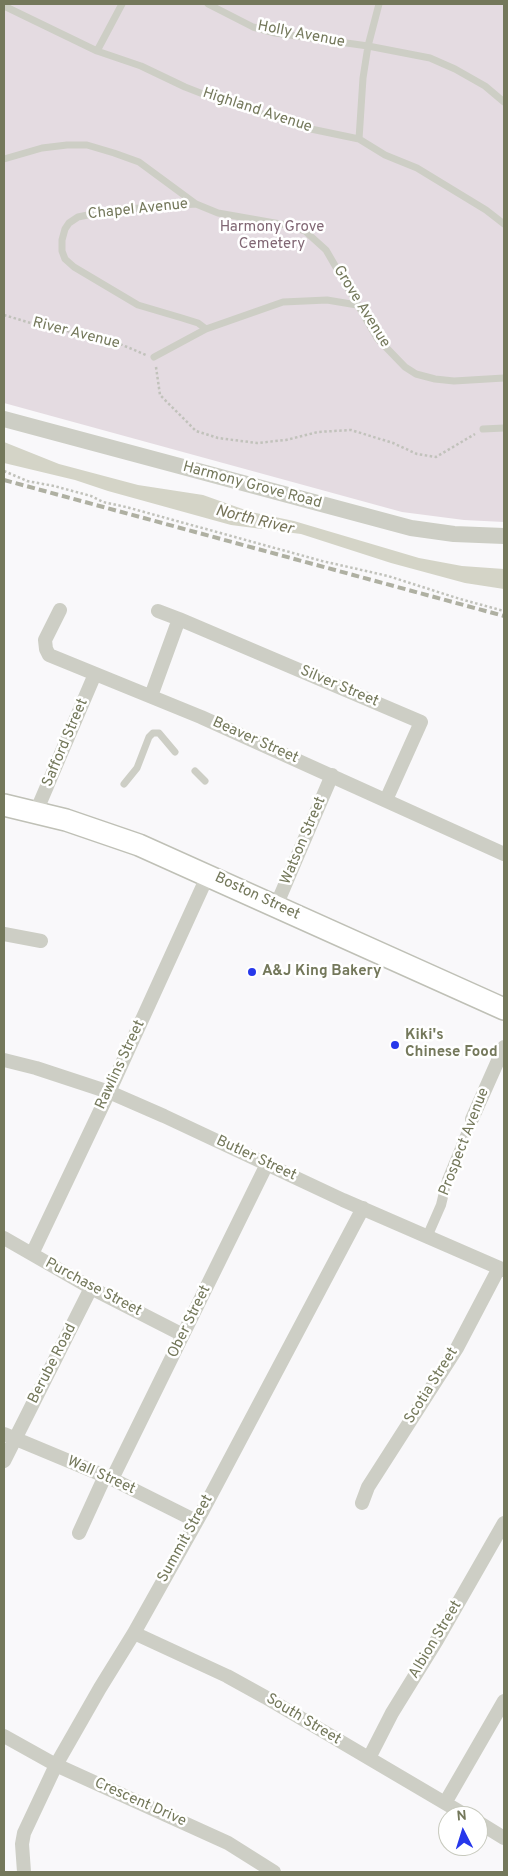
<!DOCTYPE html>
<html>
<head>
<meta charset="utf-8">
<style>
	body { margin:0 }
	#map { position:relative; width:508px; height:1876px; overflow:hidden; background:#f9f8fa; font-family:Overpass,sans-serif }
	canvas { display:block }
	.frame { position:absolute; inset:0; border:5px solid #74785b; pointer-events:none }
	.north { position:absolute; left:438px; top:1806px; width:50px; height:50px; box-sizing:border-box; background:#fff; border:1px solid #c7c9bd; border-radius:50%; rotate:355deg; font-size:14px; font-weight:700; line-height:20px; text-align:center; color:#74785b }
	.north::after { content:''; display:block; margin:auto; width:18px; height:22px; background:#2738eb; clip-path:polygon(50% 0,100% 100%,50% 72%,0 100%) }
</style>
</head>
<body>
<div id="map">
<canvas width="508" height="1876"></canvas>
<div class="frame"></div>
<div class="north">N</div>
</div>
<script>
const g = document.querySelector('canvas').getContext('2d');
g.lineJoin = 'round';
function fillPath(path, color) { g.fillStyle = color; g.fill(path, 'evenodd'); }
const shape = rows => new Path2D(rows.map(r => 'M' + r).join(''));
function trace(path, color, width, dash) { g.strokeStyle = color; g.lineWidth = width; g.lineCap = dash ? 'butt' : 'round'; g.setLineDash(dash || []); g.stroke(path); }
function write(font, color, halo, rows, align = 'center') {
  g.font = font + ' Overpass,sans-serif'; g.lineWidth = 5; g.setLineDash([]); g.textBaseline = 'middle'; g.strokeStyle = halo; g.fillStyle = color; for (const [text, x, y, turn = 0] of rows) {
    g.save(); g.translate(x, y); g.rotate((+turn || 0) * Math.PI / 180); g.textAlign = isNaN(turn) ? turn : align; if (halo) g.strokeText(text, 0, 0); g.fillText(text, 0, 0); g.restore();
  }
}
fillPath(shape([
	[4,4,504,4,504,522,464,520,402,512,4,403]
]), '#e4dbe1');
fillPath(shape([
	[4,442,59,464,138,485,203,495,251,512,294,521,419,558,462,566,504,569,504,589,465,583,391,563,301,534,231,525,108,491,75,480,4,463]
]), '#d4d4c7');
const primary = shape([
	[4,805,66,820,139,845,504,1009]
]);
trace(primary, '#bfc0b6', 24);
trace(shape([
	[4,315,34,324,113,341,146,355],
	[156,367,160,395,196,431,218,438,257,443,286,440,318,432,351,430,393,443,417,454,436,457,475,434],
	[4,471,27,481,54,486,91,496,103,502,126,507,322,561,388,576,460,599,504,611]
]), '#c1c2bb', 2.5, [2.5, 2.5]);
trace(shape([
	[208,4,253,27,275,33,368,46,430,58,455,69,485,86,504,102],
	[4,6,97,51,141,66,185,87,221,101,311,129,359,139,385,155,417,168,486,210,504,224],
	[97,51,122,4],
	[359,139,363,78,368,46,379,4],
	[4,159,42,148,67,145,87,145,114,153,139,162,196,204,218,213,286,225,305,231,326,250,377,338,405,367,416,374,435,379,454,381,504,378],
	[196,204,112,210,78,217,69,223,65,229,62,240,62,251,65,259,74,267,138,305,182,318,198,323,206,329],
	[154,357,206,329,283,302,327,300,357,305],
	[483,429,504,428],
	[195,771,205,781],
	[124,784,137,768,149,737,153,733,159,733,175,752]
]), '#cdcec5', 7);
trace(shape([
	[427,1237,441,1205,447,1180,472,1119]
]), '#cdcec5', 10);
trace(shape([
	[60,610,45,640,46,649,49,655,201,717,504,854],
	[158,611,179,619],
	[151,696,179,619,421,722,386,800],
	[36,812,95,674],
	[276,906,332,775],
	[4,934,41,941],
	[4,1060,36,1068,109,1092,164,1116,343,1200,504,1270],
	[472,1119,504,1047],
	[4,1238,91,1288,183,1335],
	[32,1254,109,1092,208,875],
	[4,1434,112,1479,196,1521],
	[4,1461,91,1288],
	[112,1479,267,1164],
	[362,1503,368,1487,457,1348,499,1268],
	[79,1533,105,1476],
	[134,1633,227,1676,265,1697,467,1816],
	[4,1736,56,1765,228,1843,274,1872],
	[369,1758,392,1713,437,1640,504,1523],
	[445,1803,504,1701],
	[478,1822,504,1838],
	[24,1872,22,1844,24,1833,56,1765,100,1688,134,1633,203,1510,363,1208]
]), '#cdcec5', 14);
trace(shape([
	[4,419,411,528,454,534,504,536]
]), '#cdcec5', 16);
trace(primary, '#fff', 21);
trace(shape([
	[4,480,504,616]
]), '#afb0a2', 4, [8, 4]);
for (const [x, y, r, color] of [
	[252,972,5,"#2738eb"],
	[395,1045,5,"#2738eb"]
]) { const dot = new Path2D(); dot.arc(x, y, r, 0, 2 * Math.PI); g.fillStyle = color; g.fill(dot); trace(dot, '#fff', 2); }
write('15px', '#74785b', '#fff', [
	["Holly Avenue",301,35,11],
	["Highland Avenue",257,111,18],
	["Chapel Avenue",138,210,-6],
	["Grove Avenue",361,307,58],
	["River Avenue",76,334,14],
	["Harmony Grove Road",252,486,15],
	["Silver Street",339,687,23],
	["Beaver Street",255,741,24],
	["Safford Street",66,743,-67],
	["Watson Street",304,841,-67],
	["Boston Street",257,897,25],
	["Rawlins Street",121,1065,-65],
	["Prospect Avenue",465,1142,-69],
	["Butler Street",256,1159,25],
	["Purchase Street",93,1288,28],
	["Ober Street",190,1322,-64],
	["Berube Road",53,1364,-63],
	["Scotia Street",432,1386,-58],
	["Wall Street",101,1476,24],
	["Summit Street",186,1539,-61],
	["Albion Street",436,1640,-59],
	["South Street",303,1720,31],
	["Crescent Drive",140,1803,24]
]);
write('15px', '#816774', '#fff', [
	["Harmony Grove",272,228],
	["Cemetery",272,245]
]);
write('bold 15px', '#74785b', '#fff', [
	["A&J King Bakery",262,972],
	["Kiki's",405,1036],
	["Chinese Food",405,1053]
], 'left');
write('italic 16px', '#767459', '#fff', [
	["North River",254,521,14]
]);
</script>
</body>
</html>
